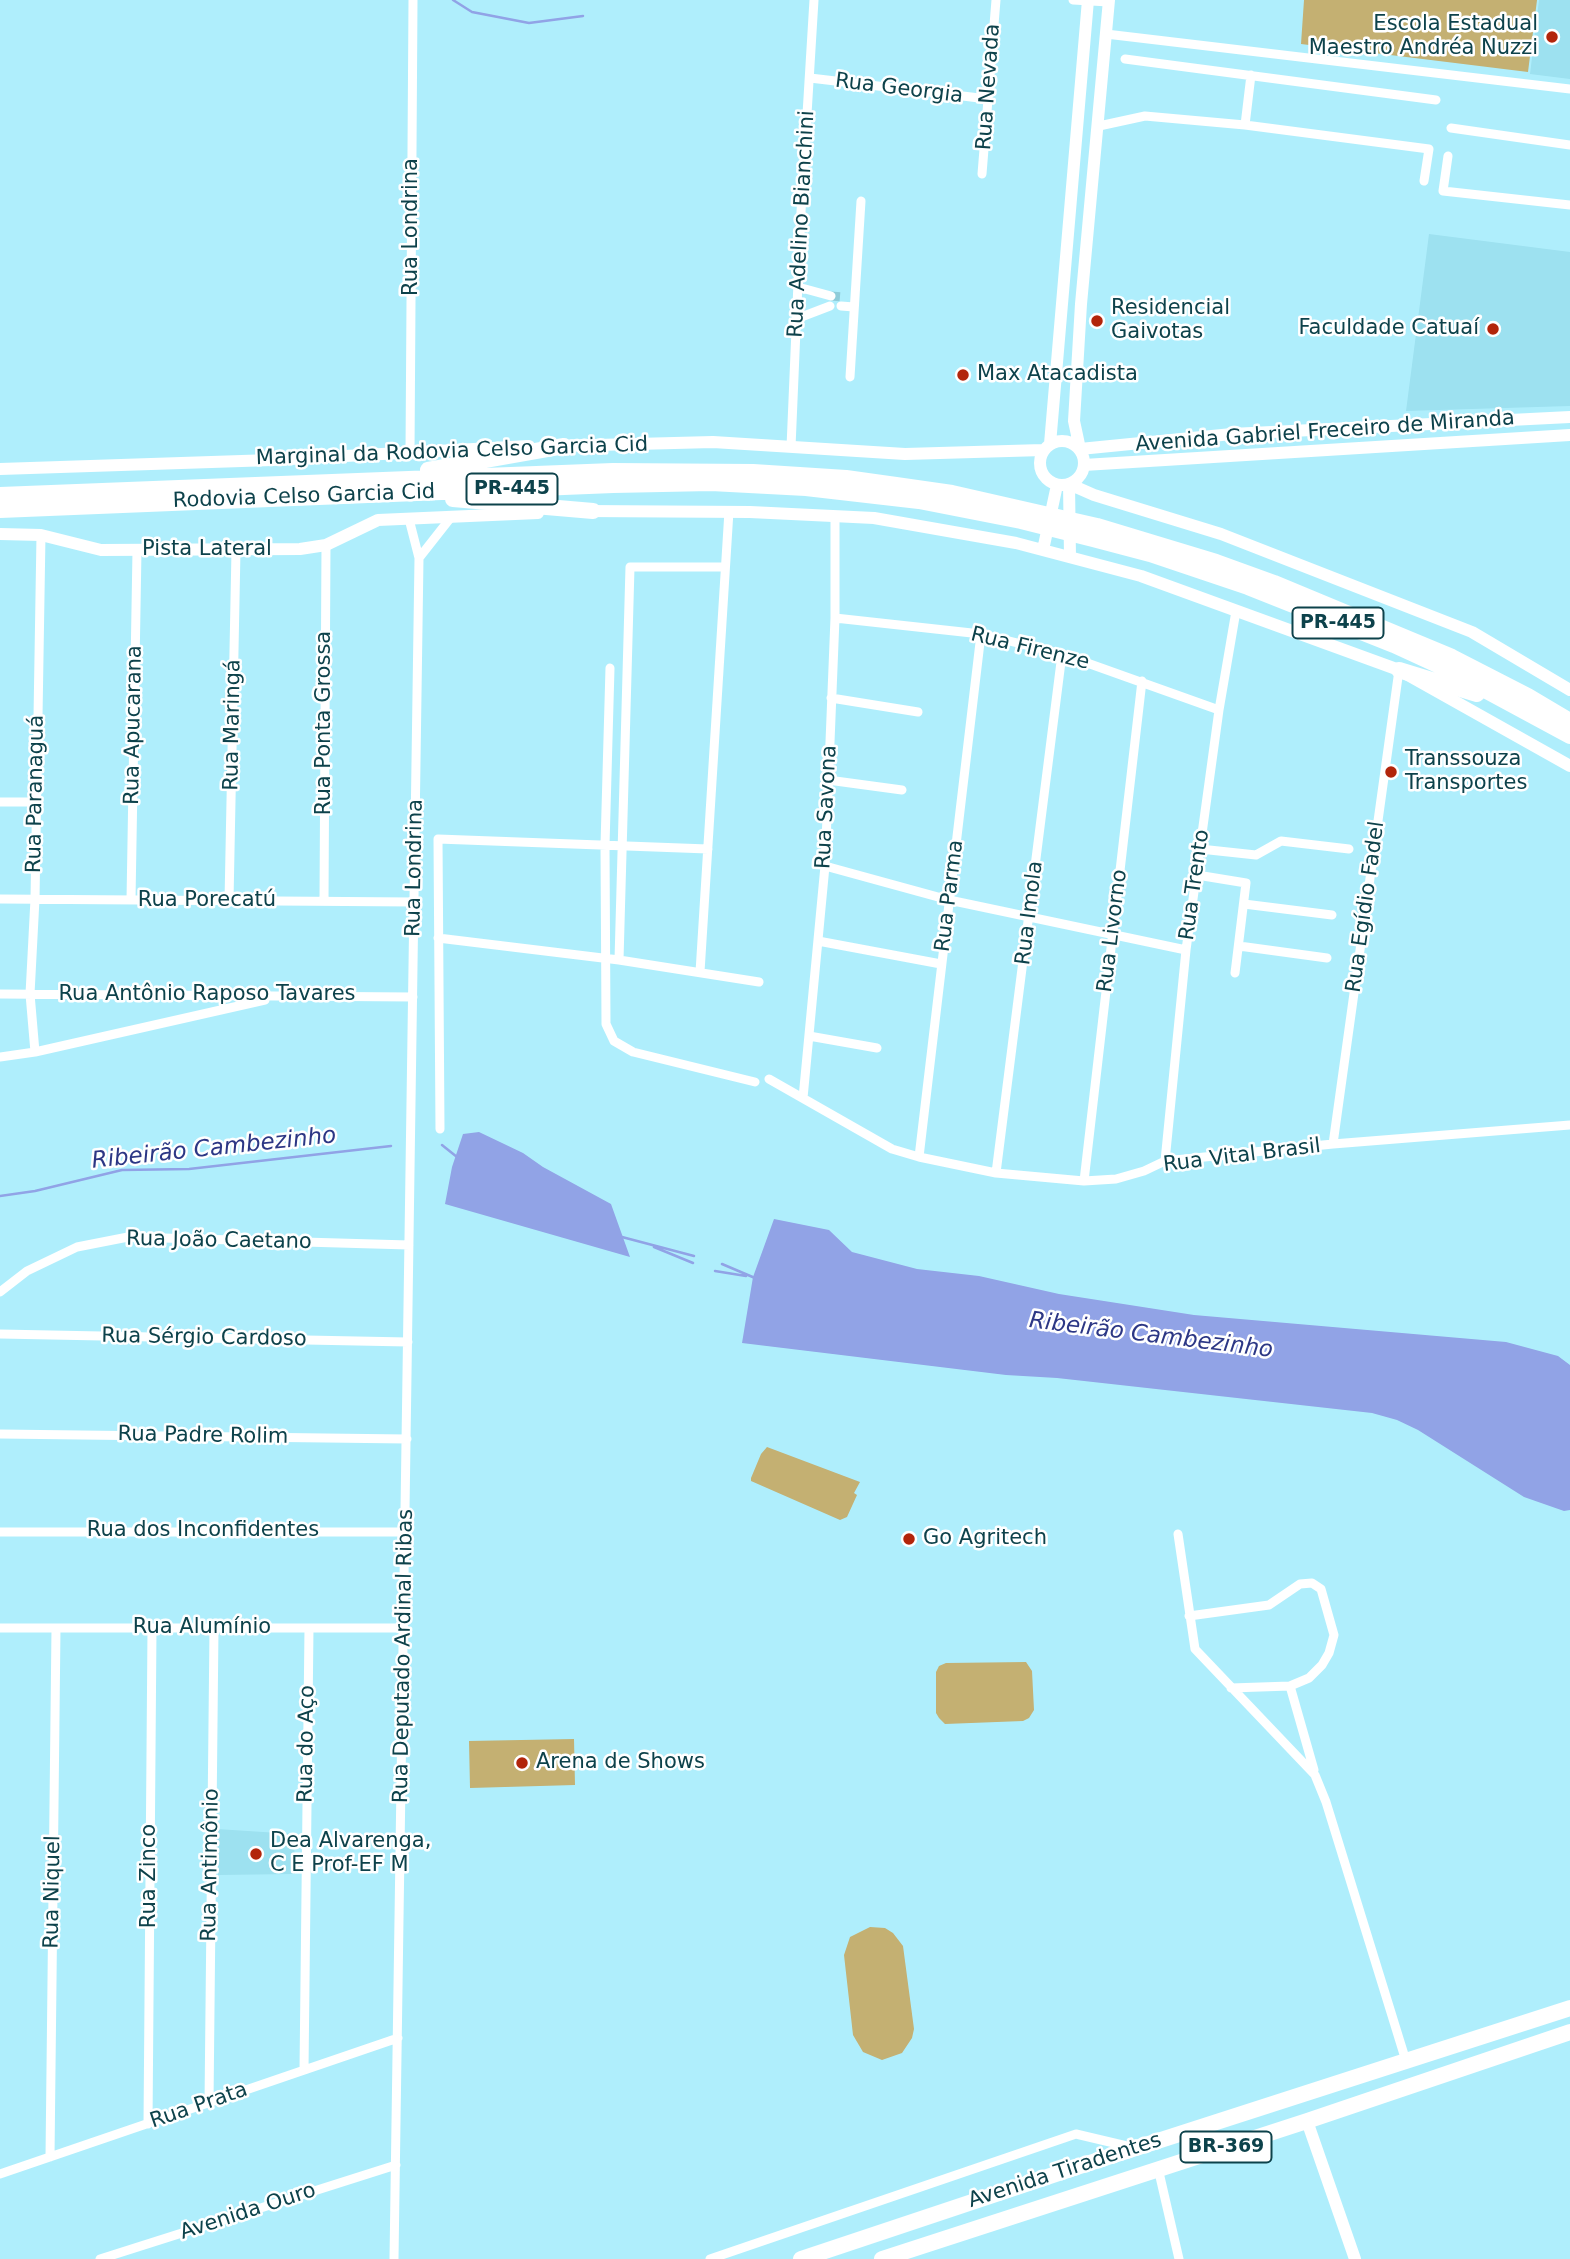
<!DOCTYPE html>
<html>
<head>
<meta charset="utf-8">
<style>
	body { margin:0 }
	canvas { display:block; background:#afeefc }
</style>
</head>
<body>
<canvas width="1570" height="2259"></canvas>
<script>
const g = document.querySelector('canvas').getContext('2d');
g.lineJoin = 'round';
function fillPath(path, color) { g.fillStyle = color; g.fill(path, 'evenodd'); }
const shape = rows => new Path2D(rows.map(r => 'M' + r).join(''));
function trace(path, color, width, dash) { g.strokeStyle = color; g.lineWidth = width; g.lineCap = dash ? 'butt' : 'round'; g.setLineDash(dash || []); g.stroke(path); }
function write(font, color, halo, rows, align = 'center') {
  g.font = font + ' "DejaVu Sans",sans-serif'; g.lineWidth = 5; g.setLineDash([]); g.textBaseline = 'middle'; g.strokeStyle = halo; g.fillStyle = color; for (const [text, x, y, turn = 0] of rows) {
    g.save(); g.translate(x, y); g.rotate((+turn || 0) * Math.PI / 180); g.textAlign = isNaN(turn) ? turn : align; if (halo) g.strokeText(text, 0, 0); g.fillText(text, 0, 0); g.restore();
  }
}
fillPath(shape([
	[1539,0,1570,0,1570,79,1530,74],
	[1429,234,1570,252,1570,406,1406,411],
	[217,1829,294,1834,295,1874,218,1875]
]), '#9de1f0');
fillPath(shape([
	[1304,0,1537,0,1528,72,1301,44],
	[767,1447,860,1482,854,1493,857,1495,847,1517,840,1520,751,1481,751,1478,761,1454],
	[1026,1662,1032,1671,1034,1710,1029,1718,1023,1721,945,1724,939,1718,936,1713,936,1672,939,1666,946,1663],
	[574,1739,575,1785,470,1788,469,1741],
	[870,1927,885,1928,893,1933,903,1946,914,2029,912,2038,902,2053,882,2060,863,2052,853,2035,844,1955,850,1937]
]), '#c4b072');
fillPath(shape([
	[479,1132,523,1153,543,1167,611,1204,630,1257,445,1204,452,1167,463,1134],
	[774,1219,829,1230,852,1252,917,1269,979,1276,1059,1294,1194,1315,1506,1342,1558,1356,1570,1365,1570,1510,1564,1511,1524,1497,1418,1430,1397,1420,1372,1413,1057,1378,1006,1375,742,1343,753,1277]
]), '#91a3e6');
trace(shape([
	[453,0,472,12,529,23,583,16],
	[442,1145,457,1157],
	[0,1196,35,1191,122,1170,189,1169,391,1146],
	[622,1237,694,1256],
	[654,1247,693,1263],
	[722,1264,755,1278],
	[715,1271,746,1276]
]), '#91a3e6', 2.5);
trace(shape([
	[831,296,842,297]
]), '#8fccd9', 9, [9, 4.5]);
trace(shape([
	[1073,0,1109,2],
	[1106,34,1570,89],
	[1125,59,1436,100],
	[810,78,988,99],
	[1245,125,1251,75],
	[1099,126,1145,116,1245,125,1429,149,1424,181],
	[1451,128,1570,145],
	[1448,156,1443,191,1570,205],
	[982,174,996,0],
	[798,287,831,296],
	[841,306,854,307],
	[796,319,830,306],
	[850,377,861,201],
	[791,447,801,212,814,0],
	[410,453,413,0],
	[419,558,452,516],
	[835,618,981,634,1062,654,1219,710],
	[610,668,605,845,606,1024,614,1041,633,1052,755,1082],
	[831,698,918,712],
	[828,780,902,790],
	[0,802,36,802],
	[1200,849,1256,855,1281,841,1349,849],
	[825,866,949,900,1186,950],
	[1197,875,1246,883,1235,973],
	[0,899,414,902],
	[131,900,137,550],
	[229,901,236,550],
	[324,901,326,545],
	[1244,904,1332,915],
	[438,938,619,960,759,982],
	[818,941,941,964],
	[1239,946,1327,958],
	[619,960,630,567,725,567],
	[700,972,729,511],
	[0,994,413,997],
	[809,1036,877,1048],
	[35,1052,30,994,35,899,41,535],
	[0,1057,35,1052,265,1000],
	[769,1079,892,1149,919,1157,996,1173,1084,1181,1116,1179,1144,1171,1165,1161,1333,1144,1570,1125],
	[803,1098,825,866,835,618,835,516],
	[440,1129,438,839,708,849],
	[1333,1144,1399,670],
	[919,1157,981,634],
	[1165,1161,1186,950,1219,710,1236,611],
	[996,1173,1062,654],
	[1084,1181,1142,681],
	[0,1292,27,1271,77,1247,128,1237,409,1245],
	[0,1334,408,1342],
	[0,1434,407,1439],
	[0,1532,405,1532],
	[1178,1534,1195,1649,1315,1775,1326,1802,1406,2061],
	[1189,1616,1269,1605,1300,1584,1312,1583,1321,1589,1334,1635,1329,1653,1322,1665,1309,1678,1290,1686,1231,1688],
	[0,1628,404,1628],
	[1290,1686,1314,1770],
	[304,2070,309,1628],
	[209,2103,214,1628],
	[148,2124,152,1628],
	[50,2157,56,1628],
	[1158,2168,1179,2259],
	[0,2174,398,2038],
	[100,2259,396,2165],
	[394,2259,419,558,409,519],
	[710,2259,1076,2134,1131,2147]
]), '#fff', 9);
trace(shape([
	[1109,0,1081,304,1074,421,1080,449,1232,434,1570,417],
	'1040 463a22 22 0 1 1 44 0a22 22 0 1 1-44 0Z',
	[1050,444,1088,0],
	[558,446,713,442,905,454,1043,450],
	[1084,465,1570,435],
	[0,469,272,460,529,446],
	[584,511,750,512,874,518,1016,543,1141,576,1399,670,1570,766],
	[0,534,41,535,101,550,300,549,326,545,378,520,538,513],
	[1043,550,1057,485],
	[1070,557,1069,484,1094,495,1221,534,1472,632,1570,690],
	[1307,2121,1355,2259]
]), '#fff', 12);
trace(shape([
	[428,470,564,446],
	[0,495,613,471,753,472,846,478,896,485,952,493,1097,526,1216,562,1274,583,1452,657,1528,696,1570,721],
	[453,499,593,511],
	[0,510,613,485,711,483,806,488,919,501,1021,521,1093,539,1150,554,1248,587,1394,645,1444,668,1570,736],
	[1399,670,1477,694],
	[801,2259,1077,2167,1570,2008],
	[882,2259,1307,2121,1570,2032]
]), '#fff', 16);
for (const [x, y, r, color] of [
	[1552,37,7,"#b2250b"],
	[1097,321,7,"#b2250b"],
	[1493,329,7,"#b2250b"],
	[963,375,7,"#b2250b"],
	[1391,772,7,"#b2250b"],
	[909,1539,7,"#b2250b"],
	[522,1763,7,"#b2250b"],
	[256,1854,7,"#b2250b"]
]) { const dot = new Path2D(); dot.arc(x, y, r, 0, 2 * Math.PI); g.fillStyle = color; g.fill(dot); trace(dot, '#fff', 2.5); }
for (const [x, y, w] of [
	[512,489,91],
	[1338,623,91],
	[1226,2147,91]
]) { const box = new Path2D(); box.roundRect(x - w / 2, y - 15.5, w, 31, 5); g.fillStyle = '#fff'; g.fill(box); trace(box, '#0d424b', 2); }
write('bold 19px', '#0d424b', null, [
	["PR-445",512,489],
	["PR-445",1338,623],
	["BR-369",1226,2147]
]);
write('21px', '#0d424b', '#fff', [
	["Escola Estadual",1538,25,"right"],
	["Maestro Andréa Nuzzi",1538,49,"right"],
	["Residencial",1111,309],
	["Gaivotas",1111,333],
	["Faculdade Catuaí",1479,329,"right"],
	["Max Atacadista",977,375],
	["Transsouza",1405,760],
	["Transportes",1405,784],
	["Go Agritech",923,1539],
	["Arena de Shows",536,1763],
	["Dea Alvarenga,",270,1842],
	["C E Prof-EF M",270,1866]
], 'left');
write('21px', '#0d424b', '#fff', [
	["Rua Nevada",989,87,-86],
	["Rua Georgia",899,89,7],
	["Rua Adelino Bianchini",802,224,-87],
	["Rua Londrina",412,227,-90],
	["Avenida Gabriel Freceiro de Miranda",1325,432,-4],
	["Marginal da Rodovia Celso Garcia Cid",452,452,-2],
	["Rodovia Celso Garcia Cid",304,497,-2],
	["Pista Lateral",207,550],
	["Rua Firenze",1030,649,14],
	["Rua Ponta Grossa",325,723,-90],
	["Rua Apucarana",134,725,-89],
	["Rua Maringá",233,725,-89],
	["Rua Paranaguá",36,794,-89],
	["Rua Savona",827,807,-87],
	["Rua Londrina",415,868,-89],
	["Rua Trento",1195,885,-82],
	["Rua Parma",950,896,-83],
	["Rua Porecatú",207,901],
	["Rua Egídio Fadel",1366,907,-82],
	["Rua Imola",1030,913,-83],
	["Rua Livorno",1113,931,-83],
	["Rua Antônio Raposo Tavares",207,995],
	["Rua Vital Brasil",1242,1156,-7],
	["Rua João Caetano",219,1241,1],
	["Rua Sérgio Cardoso",204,1338,1],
	["Rua Padre Rolim",203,1436,1],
	["Rua dos Inconfidentes",203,1531],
	["Rua Alumínio",202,1628],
	["Rua Deputado Ardinal Ribas",404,1656,-89],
	["Rua do Aço",307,1744,-89],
	["Rua Antimônio",211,1865,-89],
	["Rua Zinco",150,1876,-90],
	["Rua Niquel",53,1892,-89],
	["Rua Prata",199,2106,-19],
	["Avenida Tiradentes",1065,2171,-18],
	["Avenida Ouro",248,2212,-18]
]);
write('italic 23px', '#2c3785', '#fff', [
	["Ribeirão Cambezinho",214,1149,-6],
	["Ribeirão Cambezinho",1151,1336,7]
]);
</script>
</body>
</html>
